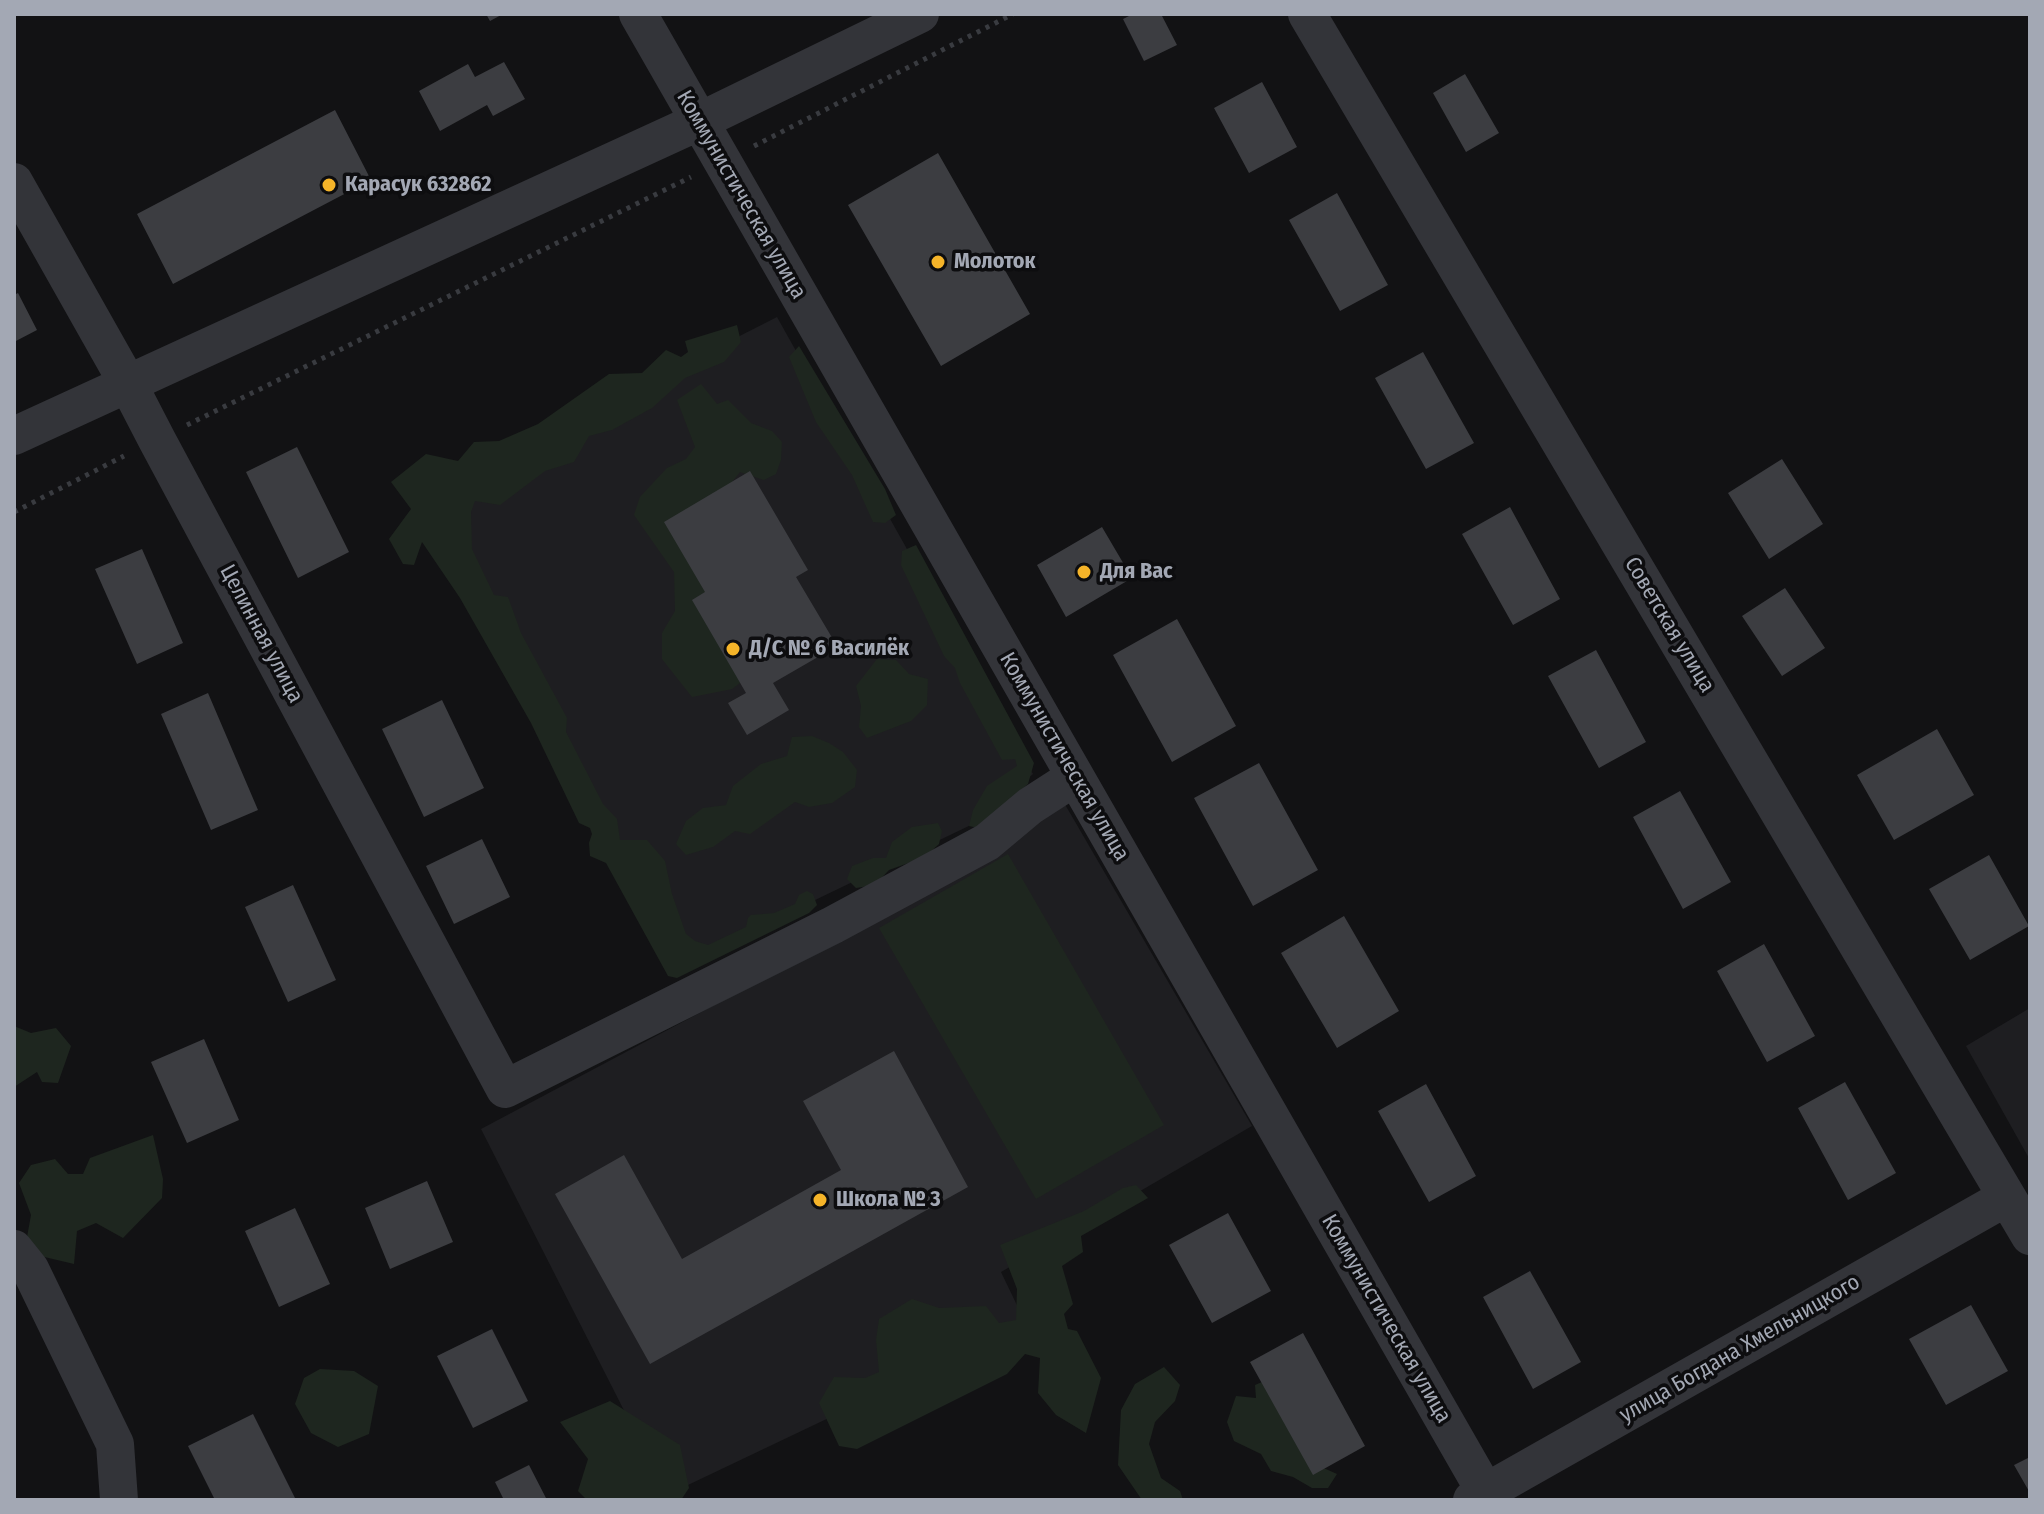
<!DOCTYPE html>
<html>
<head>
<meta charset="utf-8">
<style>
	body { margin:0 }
	#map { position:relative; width:2044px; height:1514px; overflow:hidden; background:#121214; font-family:"Fira Sans Condensed",sans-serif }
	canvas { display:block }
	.frame { position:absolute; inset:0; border:16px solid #a3a8b4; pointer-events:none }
</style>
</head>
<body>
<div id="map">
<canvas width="2044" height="1514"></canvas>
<div class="frame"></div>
</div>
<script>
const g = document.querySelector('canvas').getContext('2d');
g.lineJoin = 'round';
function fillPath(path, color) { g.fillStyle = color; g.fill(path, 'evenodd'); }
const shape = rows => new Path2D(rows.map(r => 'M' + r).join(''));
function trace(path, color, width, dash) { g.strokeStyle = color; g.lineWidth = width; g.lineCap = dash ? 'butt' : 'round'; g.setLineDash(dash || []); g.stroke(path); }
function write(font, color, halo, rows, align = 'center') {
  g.font = font + ' "Fira Sans Condensed",sans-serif'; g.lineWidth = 7; g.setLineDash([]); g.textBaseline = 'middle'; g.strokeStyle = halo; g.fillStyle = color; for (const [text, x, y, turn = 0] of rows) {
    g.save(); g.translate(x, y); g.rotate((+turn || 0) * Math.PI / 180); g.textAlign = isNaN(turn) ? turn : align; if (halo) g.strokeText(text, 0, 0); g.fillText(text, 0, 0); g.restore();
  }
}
fillPath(shape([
	[777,317,1033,774,975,823,676,967,434,524,535,440],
	[1063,801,1252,1126,1001,1272,1026,1324,667,1495,481,1129,835,941],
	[2030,1008,2030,1160,1966,1046]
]), '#1e1e21');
fillPath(shape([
	[737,325,741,342,724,362,685,378,652,408,612,430,589,436,574,462,545,471,500,505,475,501,471,512,472,549,494,595,508,597,521,633,567,718,566,732,603,804,617,819,620,840,647,840,665,861,672,894,686,934,695,941,708,945,746,927,748,918,751,915,774,913,795,904,799,895,807,891,813,894,817,905,809,913,677,978,668,976,606,863,590,856,589,843,592,834,590,828,579,823,531,723,460,598,422,542,414,565,403,564,389,539,411,509,391,482,426,454,458,461,474,442,499,441,538,424,609,374,642,373,666,350,681,357,688,352,685,341],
	[799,346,885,489,896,515,885,523,873,522,852,475,816,422,789,357],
	[701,384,717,404,728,400,751,423,772,431,782,442,781,460,776,474,764,480,740,472,724,492,756,671,732,689,692,697,662,659,662,633,675,611,674,572,634,515,640,497,667,468,686,459,695,447,677,400],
	[916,545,1034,763,1028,784,978,828,969,826,973,810,987,786,1017,766,1015,759,1002,760,960,683,955,668,944,656,901,565,902,551],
	[877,659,896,660,909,674,928,679,927,705,911,721,867,738,859,727,861,706,856,686],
	[812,736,829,743,843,752,857,770,855,787,832,803,809,807,795,802,750,834,735,831,713,847,686,855,676,844,686,821,703,808,726,805,733,786,761,764,787,756,792,737],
	[938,823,942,831,939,844,925,857,889,870,875,885,856,888,847,879,852,866,873,858,886,858,892,842,912,827],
	[1008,854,1164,1125,1036,1199,879,928],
	[14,1026,31,1033,56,1028,71,1046,58,1083,42,1082,37,1072,14,1087],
	[153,1135,163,1179,162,1198,123,1238,96,1223,77,1231,74,1264,36,1255,27,1237,31,1215,19,1183,31,1165,55,1159,68,1174,83,1174,90,1158],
	[1136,1185,1148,1198,1081,1236,1083,1252,1062,1266,1073,1304,1064,1314,1068,1329,1077,1331,1101,1378,1086,1433,1056,1415,1038,1393,1040,1358,1025,1354,1007,1374,857,1449,839,1446,819,1403,834,1377,865,1378,879,1372,876,1340,879,1319,912,1299,939,1308,986,1306,999,1323,1016,1320,1017,1289,1000,1245,1084,1211,1123,1188],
	[1164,1367,1180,1385,1175,1401,1155,1422,1149,1444,1161,1478,1180,1491,1183,1500,1142,1500,1118,1465,1121,1410,1135,1384],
	[320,1369,354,1371,378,1386,369,1434,338,1447,311,1433,295,1404,304,1378],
	[1269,1379,1319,1466,1337,1474,1328,1488,1312,1488,1293,1477,1271,1471,1261,1454,1234,1441,1227,1422,1236,1396,1256,1398,1255,1385],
	[610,1401,680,1445,689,1488,681,1500,587,1500,578,1491,588,1459,560,1422]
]), '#1e261f');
fillPath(shape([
	[486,14,503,14,490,21],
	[1133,14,1161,14,1177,45,1144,61,1123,19],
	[504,62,525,99,493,116,487,105,440,131,419,91,468,64,475,77],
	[1465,74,1499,133,1466,152,1433,93],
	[1262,82,1297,147,1249,173,1214,108],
	[335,110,371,180,173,284,137,214],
	[938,153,1030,314,941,366,848,205],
	[1337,193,1388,285,1340,311,1289,220],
	[18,293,37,330,14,342,14,295],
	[1423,352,1474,443,1426,469,1375,378],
	[297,447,349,552,298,578,246,472],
	[1782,459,1823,524,1769,559,1728,493],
	[750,471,808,570,796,577,837,646,773,683,789,710,747,735,728,703,746,693,692,600,705,592,664,522],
	[1510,507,1560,599,1513,625,1462,534],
	[1102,527,1132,578,1066,617,1037,565],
	[142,549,183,643,137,664,95,569],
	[1785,588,1825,648,1782,676,1742,616],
	[1177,619,1236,726,1172,762,1113,655],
	[1596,650,1646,742,1599,768,1548,676],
	[208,693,258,810,211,830,161,714],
	[442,700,484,788,424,817,382,729],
	[1937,729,1974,795,1894,840,1857,775],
	[1259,763,1318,870,1253,906,1194,798],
	[1680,791,1731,882,1683,909,1633,817],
	[482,839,510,897,454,924,426,866],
	[1989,855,2029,926,1970,960,1929,889],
	[293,885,336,980,288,1002,245,907],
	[1344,916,1399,1011,1337,1048,1281,953],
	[1764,944,1815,1036,1767,1062,1717,971],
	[204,1039,239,1120,187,1143,151,1062],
	[894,1051,968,1187,650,1364,555,1194,624,1155,682,1259,841,1170,803,1101],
	[1845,1082,1896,1173,1848,1200,1798,1108],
	[1426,1084,1476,1176,1429,1202,1378,1111],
	[427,1181,453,1242,390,1269,365,1208],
	[295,1208,330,1284,279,1307,245,1231],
	[1228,1213,1271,1291,1212,1323,1169,1245],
	[1530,1271,1581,1362,1533,1389,1483,1297],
	[1971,1305,2008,1371,1946,1405,1909,1339],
	[492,1329,528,1401,473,1428,437,1356],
	[1303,1333,1365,1446,1313,1475,1250,1362],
	[253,1414,296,1500,215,1500,188,1446],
	[2030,1457,2030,1493,2014,1465],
	[529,1465,547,1500,504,1500,495,1482]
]), '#3c3d41');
trace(shape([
	[754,146,1013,14],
	[187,425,691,177],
	[14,512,124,456]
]), '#393b40', 5, [4, 6]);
trace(shape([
	[638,14,1490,1500],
	[1307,14,2030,1236],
	[14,182,128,384,157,440,505,1089,833,925,987,842,1030,806,1075,777],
	[14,436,698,122,920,14],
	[14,1249,30,1269,115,1444,119,1500],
	[1472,1500,2007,1197]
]), '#333439', 38);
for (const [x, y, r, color] of [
	[329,185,8,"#f5b429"],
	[938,262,8,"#f5b429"],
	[1084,572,8,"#f5b429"],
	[733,649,8,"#f5b429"],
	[820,1200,8,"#f5b429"]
]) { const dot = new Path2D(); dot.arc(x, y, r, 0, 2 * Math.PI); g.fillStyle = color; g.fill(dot); trace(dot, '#0d0d0f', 3); }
write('bold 22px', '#a3a8b4', '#0d0d0f', [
	["Карасук 632862",345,185],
	["Молоток",954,262],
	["Для Вас",1100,572],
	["Д/С № 6 Василёк",749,649],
	["Школа № 3",836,1200]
], 'left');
write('22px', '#a3a8b4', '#0d0d0f', [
	["Коммунистическая улица",741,195,60],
	["Советская улица",1669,625,59],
	["Целинная улица",261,634,62],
	["Коммунистическая улица",1064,757,60],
	["Коммунистическая улица",1386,1319,60],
	["улица Богдана Хмельницкого",1740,1349,-30]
]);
</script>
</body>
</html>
